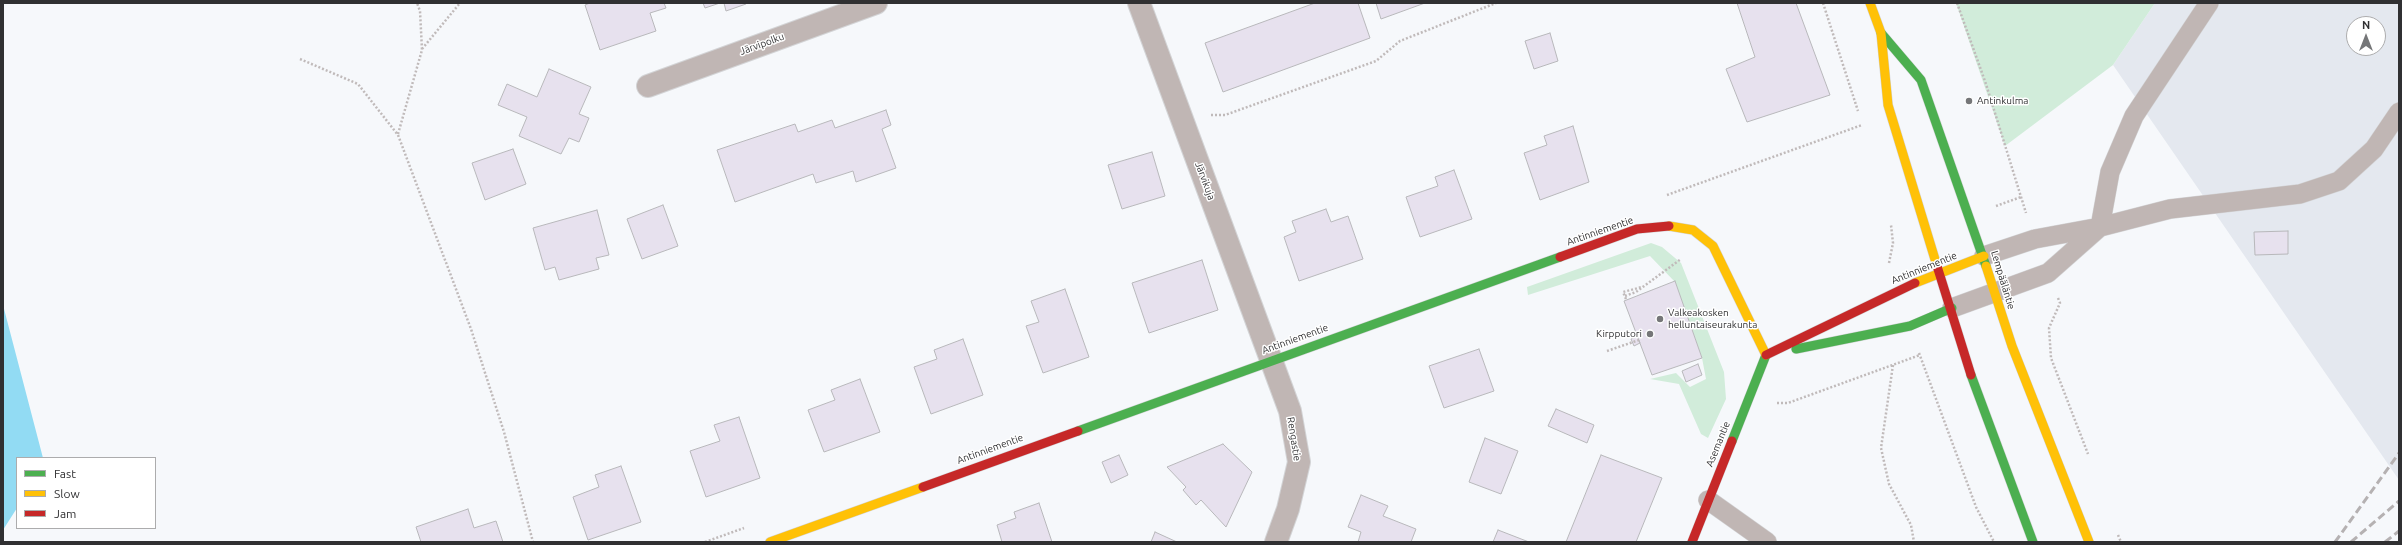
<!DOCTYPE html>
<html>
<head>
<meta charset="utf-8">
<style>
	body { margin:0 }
	#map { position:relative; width:2402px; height:545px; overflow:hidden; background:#f6f8fb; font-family:Ubuntu,sans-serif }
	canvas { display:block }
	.frame { position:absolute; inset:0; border:4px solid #303032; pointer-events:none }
	.legend { position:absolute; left:16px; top:457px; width:140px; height:72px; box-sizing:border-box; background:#fff; border:1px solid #acacad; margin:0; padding:5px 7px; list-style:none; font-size:12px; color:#303032 }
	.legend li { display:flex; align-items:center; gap:8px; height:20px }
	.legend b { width:20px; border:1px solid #acacad }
	.north { position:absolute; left:2346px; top:16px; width:40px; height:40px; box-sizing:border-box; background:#fff; border:1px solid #acacad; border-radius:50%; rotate:0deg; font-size:11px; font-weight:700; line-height:16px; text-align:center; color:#303032 }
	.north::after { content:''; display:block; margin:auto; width:14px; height:18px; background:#757678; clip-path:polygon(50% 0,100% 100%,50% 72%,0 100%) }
</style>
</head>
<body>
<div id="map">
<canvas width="2402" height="545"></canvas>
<div class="frame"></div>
<ul class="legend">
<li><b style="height:5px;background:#4caf50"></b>Fast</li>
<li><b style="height:5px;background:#ffc107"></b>Slow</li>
<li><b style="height:5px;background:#c62828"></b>Jam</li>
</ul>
<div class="north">N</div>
</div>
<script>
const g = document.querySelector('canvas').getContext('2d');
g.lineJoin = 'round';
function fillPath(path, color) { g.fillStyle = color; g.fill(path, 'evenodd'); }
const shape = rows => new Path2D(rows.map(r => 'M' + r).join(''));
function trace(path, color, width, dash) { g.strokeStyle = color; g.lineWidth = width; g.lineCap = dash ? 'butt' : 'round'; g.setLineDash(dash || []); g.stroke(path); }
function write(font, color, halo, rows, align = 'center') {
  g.font = font + ' Ubuntu,sans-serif'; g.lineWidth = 3; g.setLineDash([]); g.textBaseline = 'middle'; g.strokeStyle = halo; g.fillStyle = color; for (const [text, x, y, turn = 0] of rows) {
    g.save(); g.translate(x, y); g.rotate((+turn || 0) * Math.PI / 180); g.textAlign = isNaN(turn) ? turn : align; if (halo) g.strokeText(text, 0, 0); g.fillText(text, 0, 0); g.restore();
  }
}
fillPath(shape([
	[2155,3,2399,3,2399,480,2113,65],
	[2354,24,2378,24,2378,48,2354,48]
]), '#e4e8ef');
fillPath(shape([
	[1956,3,2155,3,2113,65,2005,146],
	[1651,243,1662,247,1681,263,1724,372,1726,399,1708,438,1701,434,1679,384,1650,379,1676,373,1690,387,1706,379,1702,358,1675,282,1650,256,1528,295,1527,287]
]), '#d1ecda');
fillPath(shape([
	[3,305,43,458,17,458,17,508,3,530]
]), '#92dbf3');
const building = shape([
	[590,3,664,3,666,8,650,13,656,31,600,50,585,5,590,3],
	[703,3,720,3,705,8,703,3],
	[724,3,745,3,746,4,726,11,724,3],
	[1315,3,1358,3,1370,38,1223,92,1205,43,1315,3],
	[1376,3,1425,3,1381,19,1376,3],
	[1737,3,1796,3,1830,95,1747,122,1726,69,1755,57,1737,3],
	[1550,33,1558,61,1534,69,1525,41,1550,33],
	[549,69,591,87,579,114,589,118,579,142,569,138,561,154,519,136,527,117,498,105,507,84,537,97,549,69],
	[886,110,891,125,882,129,896,168,856,182,853,171,816,183,813,174,735,202,717,150,795,124,798,132,832,120,835,128,886,110],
	[1573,126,1589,182,1540,200,1524,153,1547,145,1544,136,1573,126],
	[513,149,526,184,485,200,472,163,513,149],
	[1152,152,1165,196,1122,209,1108,165,1152,152],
	[1454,170,1472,219,1420,237,1406,197,1438,186,1435,177,1454,170],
	[663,205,678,246,642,259,627,219,663,205],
	[1326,209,1331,222,1348,216,1363,259,1299,281,1284,237,1296,232,1292,221,1326,209],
	[597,210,609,255,596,258,599,269,559,280,555,267,545,270,533,228,597,210],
	[2288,231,2288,254,2255,255,2254,232,2288,231],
	[1202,260,1218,310,1149,333,1132,283,1202,260],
	[1675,281,1702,358,1652,375,1624,301,1675,281],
	[1065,289,1089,357,1043,373,1026,326,1039,322,1031,301,1065,289],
	[1637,336,1640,343,1634,346,1631,339,1637,336],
	[963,339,983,395,931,414,914,367,937,359,934,350,963,339],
	[1479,349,1494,391,1444,408,1429,366,1479,349],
	[1698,364,1702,375,1686,382,1682,371,1698,364],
	[860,379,880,432,824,452,808,410,835,400,831,390,860,379],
	[1556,409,1594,425,1587,443,1548,426,1556,409],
	[739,417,760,478,706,497,690,451,720,441,714,425,739,417],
	[1485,438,1518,451,1501,494,1469,482,1485,438],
	[1223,444,1252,472,1226,527,1201,500,1196,505,1183,490,1186,487,1167,467,1223,444],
	[1119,455,1128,475,1111,483,1102,462,1119,455],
	[1601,455,1662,478,1636,542,1566,542,1601,455],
	[621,466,641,522,588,540,573,497,599,487,595,475,621,466],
	[1361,495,1388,506,1383,516,1416,529,1411,542,1358,542,1361,532,1348,527,1361,495],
	[1039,503,1052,542,1002,542,997,525,1016,518,1014,512,1039,503],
	[468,509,474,528,496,521,503,542,421,542,416,527,468,509],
	[1498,530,1529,542,1493,542,1498,530],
	[1155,532,1177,542,1151,542,1155,532]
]);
fillPath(building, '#e7e1ee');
trace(building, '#b8b8bb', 1);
const lane = shape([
	[1984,256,2035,239,2100,227,2170,209,2300,194,2339,181,2374,149,2399,112],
	[1952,308,2048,273,2100,227,2110,172,2134,116,2209,3],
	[1708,500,1767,542]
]);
const street = shape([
	[1139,3,1290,411,1299,462,1288,509,1276,542],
	[648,86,876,3]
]);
const fast = shape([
	[1881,33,1921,80,1986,266],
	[1796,349,1910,326,1952,308],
	[1971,375,2033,542],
	[1078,431,1560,257],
	[1732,441,1766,355]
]);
const slow = shape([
	[1870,3,1881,33,1888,105,1937,266],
	[1669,226,1693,230,1713,246,1766,355],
	[1986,266,2012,346,2089,542],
	[1915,283,1984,256],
	[770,542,923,487]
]);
const jam = shape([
	[1560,257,1637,229,1669,226],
	[1937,266,1971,375],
	[1766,355,1915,283],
	[923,487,1078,431],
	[1692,542,1732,441]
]);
trace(lane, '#d3d4d6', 20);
trace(street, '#d3d4d6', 24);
trace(fast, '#d3d4d6', 10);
trace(slow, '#d3d4d6', 10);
trace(jam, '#d3d4d6', 10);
trace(shape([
	[1823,3,1858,111],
	[1957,3,1986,84,2026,213],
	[422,49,460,3],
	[300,59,358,84,398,135,471,329,504,432,533,542],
	[1211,115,1225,115,1376,61,1400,41,1496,3],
	[398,134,422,50,420,11,417,3],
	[1667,195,1862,125],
	[1996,206,2021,197],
	[1889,263,1893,243,1891,225],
	[1625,296,1636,292,1681,259],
	[2058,298,2060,303,2049,328,2051,358,2088,454],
	[1626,299,1623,292,1642,287],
	[1607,351,1639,340],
	[1919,353,1976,507,1994,542],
	[1893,365,1881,448,1889,484,1911,525,1914,542],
	[1777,403,1788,403,1920,355],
	[2118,535,2121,542],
	[705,542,744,528]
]), '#c0baba', 2.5, [2, 2]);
trace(lane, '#c0b6b4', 19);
trace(street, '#c0b6b4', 22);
trace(fast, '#4caf50', 9);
trace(slow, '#ffc107', 9);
trace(jam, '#c62828', 9);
trace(shape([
	[2335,542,2399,453],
	[2351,542,2399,501],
	[2385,542,2399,531]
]), '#b5b1b2', 3, [8, 4]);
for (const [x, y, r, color] of [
	[1969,101,4,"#757678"],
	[1660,319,4,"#757678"],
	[1650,334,4,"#757678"]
]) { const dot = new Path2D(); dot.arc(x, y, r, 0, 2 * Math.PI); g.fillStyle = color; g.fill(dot); trace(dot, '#fff', 1.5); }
write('10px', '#303032', '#fff', [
	["Järvipolku",762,44,-20],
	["Järvikuja",1205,181,70],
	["Antinniementie",1600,231,-19],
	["Antinniementie",1924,268,-22],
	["Lempääläntie",2003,280,73],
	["Antinniementie",1295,339,-20],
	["Rengastie",1294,439,81],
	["Asemantie",1718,444,-68],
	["Antinniementie",990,449,-20]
]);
write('10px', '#303032', '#fff', [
	["Antinkulma",1977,101],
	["Valkeakosken",1668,313],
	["helluntaiseurakunta",1668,325],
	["Kirpputori",1642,334,"right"]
], 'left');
</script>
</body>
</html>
